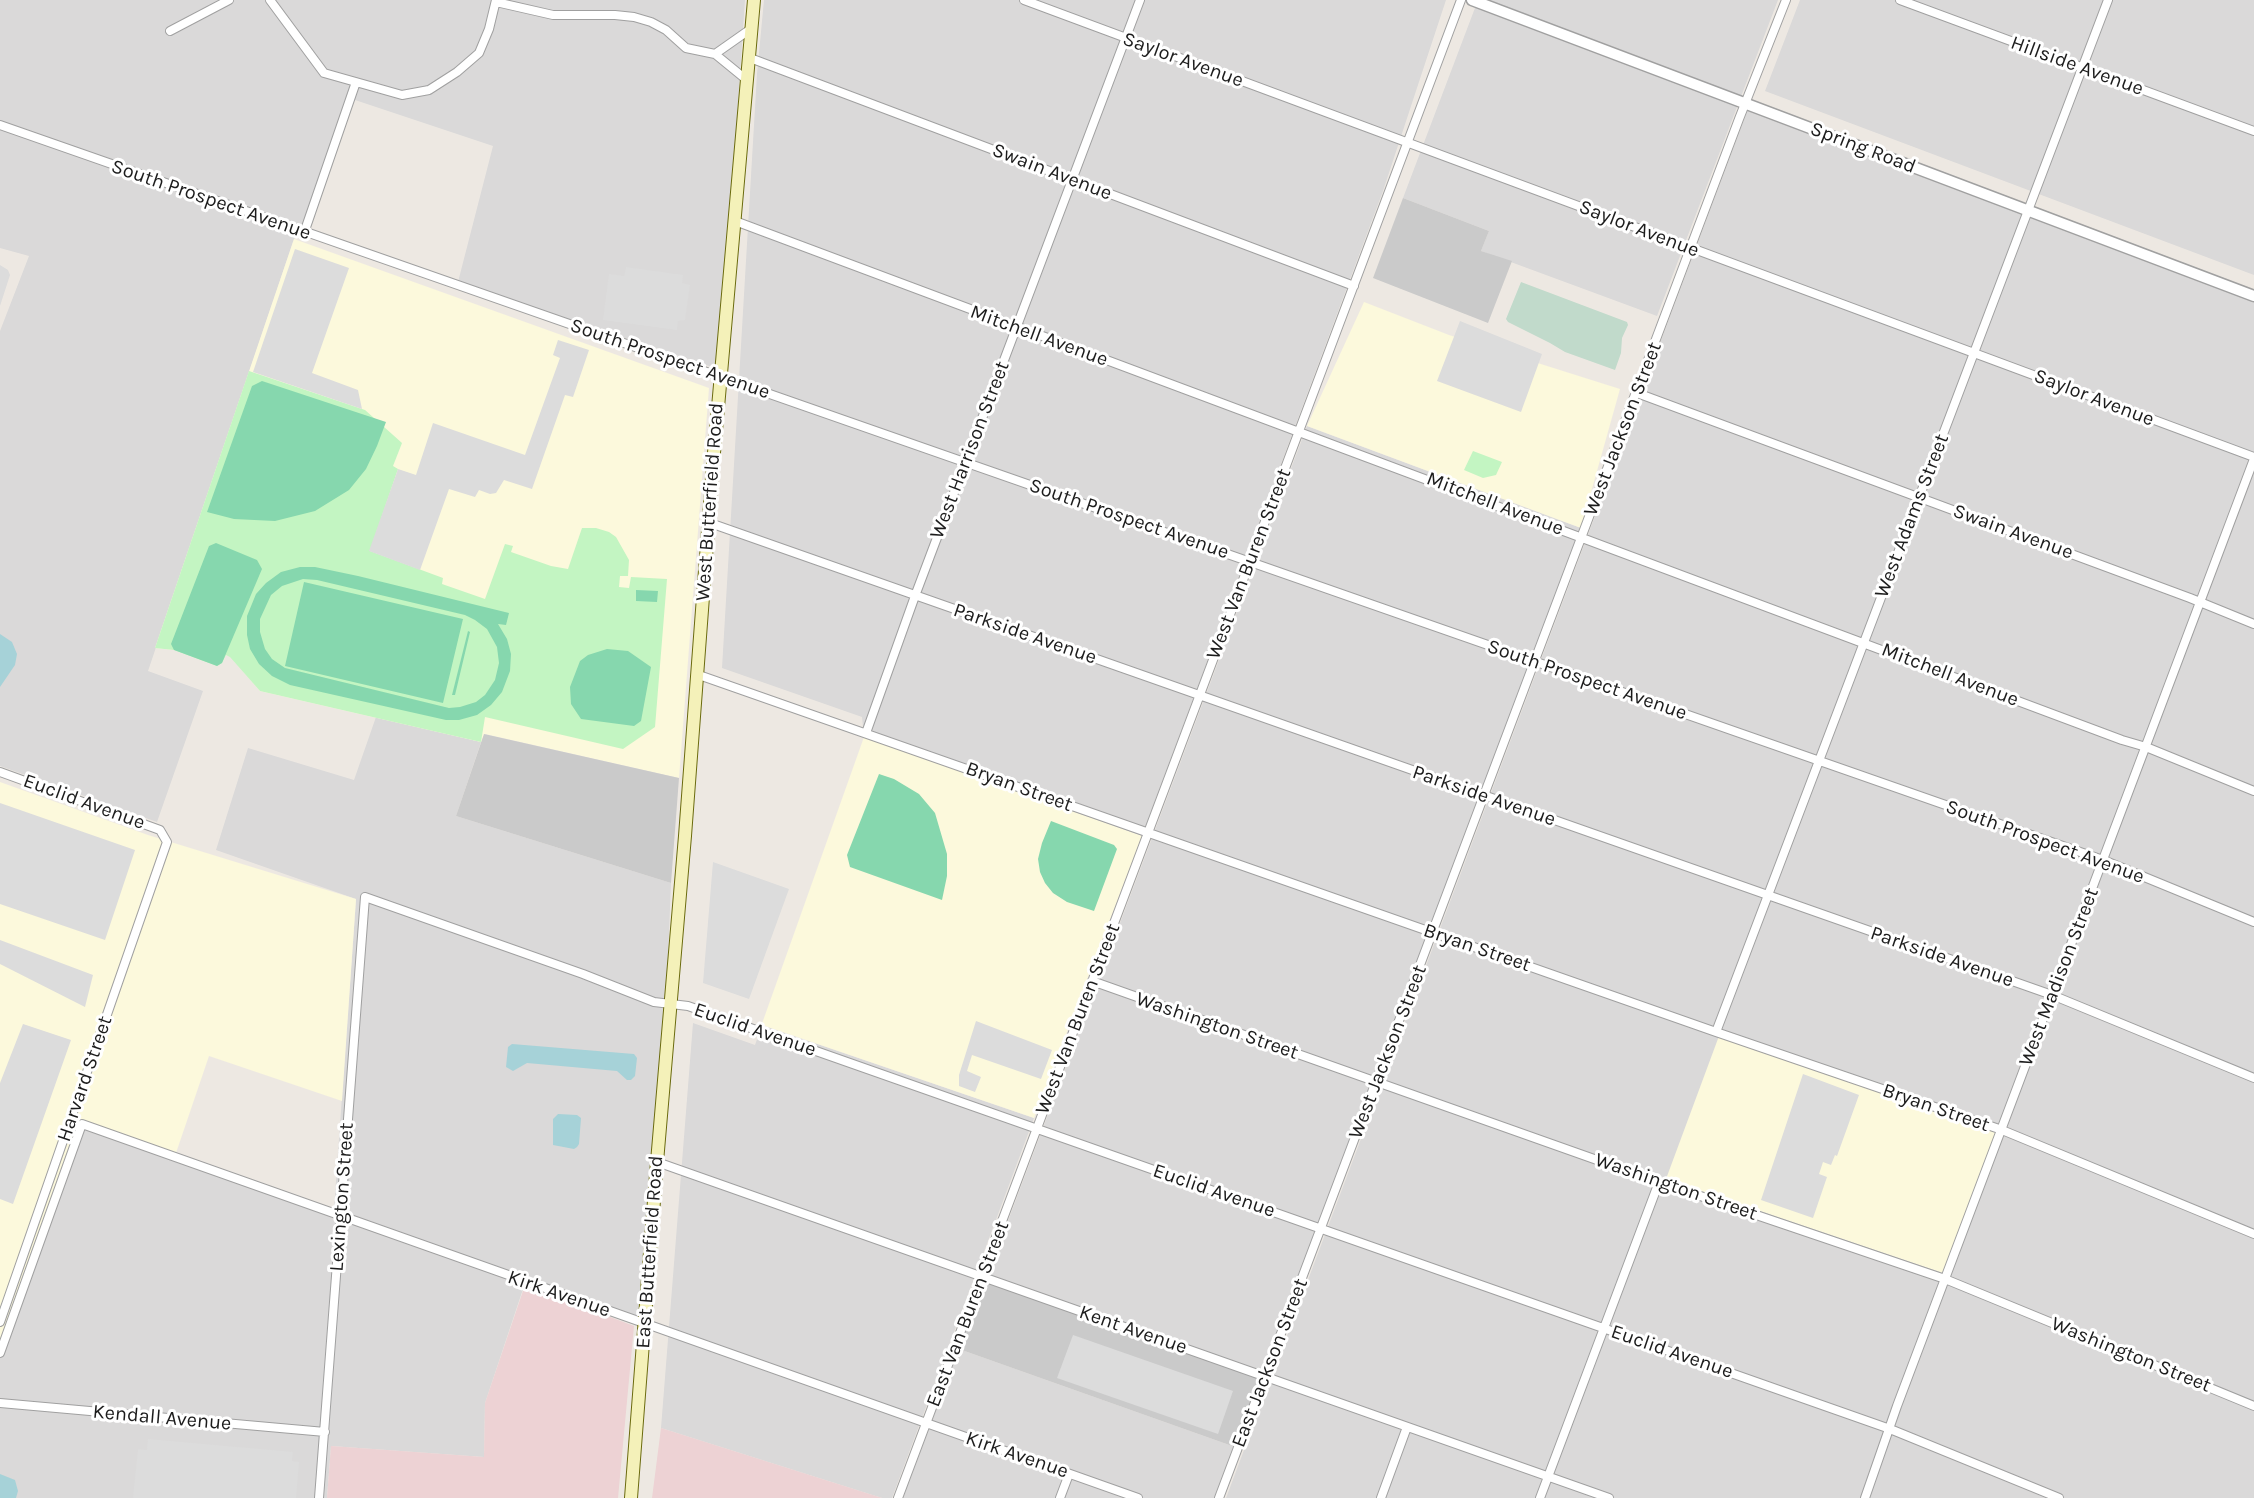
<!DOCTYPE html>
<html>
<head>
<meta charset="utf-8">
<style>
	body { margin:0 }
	canvas { display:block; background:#ede8e2 }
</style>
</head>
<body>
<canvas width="2254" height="1498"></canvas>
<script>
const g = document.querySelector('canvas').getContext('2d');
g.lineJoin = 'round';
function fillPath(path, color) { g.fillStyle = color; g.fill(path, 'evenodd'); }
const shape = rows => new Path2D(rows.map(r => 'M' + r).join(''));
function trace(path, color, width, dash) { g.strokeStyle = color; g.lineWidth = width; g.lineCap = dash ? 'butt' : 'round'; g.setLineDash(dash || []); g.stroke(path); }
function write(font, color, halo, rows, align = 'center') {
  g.font = font + ' Karla,sans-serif'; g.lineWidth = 6; g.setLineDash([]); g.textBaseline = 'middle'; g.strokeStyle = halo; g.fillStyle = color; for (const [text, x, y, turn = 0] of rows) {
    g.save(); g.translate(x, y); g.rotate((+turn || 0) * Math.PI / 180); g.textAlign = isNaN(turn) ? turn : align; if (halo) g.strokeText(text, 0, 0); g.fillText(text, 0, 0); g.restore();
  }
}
fillPath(shape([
	[0,0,745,0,732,191,715,368,458,282,493,146,346,97,302,227,294,239,148,671,203,691,157,822,0,766,0,331,29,256,0,248],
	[764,0,1446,0,1383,191,1142,836,864,737,862,717,722,668,757,74],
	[1478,0,1778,0,1657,316,1481,251,1489,231,1403,198],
	[1800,0,2254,0,2254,275,1765,91],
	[1748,109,2254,300,2254,1498,1226,1498],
	[1307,426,1581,528,1260,1379,985,1282],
	[376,717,481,742,456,816,671,883,666,1009,637,1325,524,1286,485,1403,484,1457,331,1446,327,1498,0,1498,0,1343,80,1118,334,1209,356,899,216,850,248,748,354,780],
	[693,1023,755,1045,762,1025,1034,1118,892,1498,882,1498,661,1428],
	[959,1349,1235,1447,1216,1498,903,1498]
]), '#dad9d9');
fillPath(shape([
	[525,1285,634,1326,618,1498,327,1498,331,1446,484,1457,485,1403],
	[661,1428,882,1498,652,1498]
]), '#edd2d4');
fillPath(shape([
	[294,239,709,388,679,778,485,734,481,742,260,691,230,656,226,655,222,663,217,666,174,650,155,648],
	[1364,302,1449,335,1620,389,1581,528,1307,426],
	[864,737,1142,836,1034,1118,762,1025,759,1032],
	[0,782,148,835,356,899,342,1101,209,1056,176,1153,80,1119,0,1343],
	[1719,1036,1997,1133,1943,1273,1666,1179]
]), '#fcf9dc');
fillPath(shape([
	[1403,198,1489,231,1481,251,1512,261,1488,323,1373,278],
	[484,734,679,778,671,883,456,816],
	[985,1282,1260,1379,1235,1447,959,1349]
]), '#cacaca');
fillPath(shape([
	[1521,282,1627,322,1628,325,1622,338,1621,353,1615,370,1565,352,1550,343,1508,322,1506,319]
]), '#c1dacb');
fillPath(shape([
	[249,371,365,410,402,443,393,466,398,469,370,551,443,578,442,584,485,599,505,544,513,546,511,552,551,566,568,569,582,528,596,528,609,532,616,537,629,560,628,576,620,576,619,587,629,588,631,577,667,579,655,727,623,749,485,717,481,742,260,691,230,657,226,655,222,663,217,666,174,650,155,648],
	[1473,451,1502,462,1496,475,1483,478,1464,470]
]), '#c3f5c2');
fillPath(shape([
	[262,381,386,422,377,446,366,469,349,490,315,511,275,521,234,519,207,512,252,386],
	[216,543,257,560,262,569,222,663,217,666,174,650,171,644,209,546],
	[300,567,315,567,358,576,509,613,506,625,498,624,507,639,511,654,510,671,502,692,491,705,477,715,459,720,446,720,290,685,272,676,259,664,250,649,247,635,247,616,256,594,266,583,281,572],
	[303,579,317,580,465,615,475,620,487,629,497,647,499,663,495,680,485,695,476,702,460,707,449,708,285,668,272,659,265,649,260,632,260,619,271,595,282,586],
	[304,582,463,619,443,703,285,666],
	[636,590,658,591,657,602,636,601],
	[468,631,470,632,455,695,452,695],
	[607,649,628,651,651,667,641,721,634,726,581,719,571,704,570,687,580,661,588,655],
	[879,774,894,779,919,794,935,813,947,854,947,876,942,900,850,867,847,855],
	[1051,821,1114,845,1117,849,1094,911,1067,902,1053,893,1045,883,1040,872,1038,859,1042,843]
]), '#86d7ae');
fillPath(shape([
	[295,249,349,268,312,373,358,390,362,409,253,372],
	[0,265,8,270,10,275,0,306],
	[626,267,683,275,682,283,690,285,685,320,678,321,677,330,603,320,609,274,624,276],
	[1460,321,1542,354,1521,412,1437,381],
	[558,340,589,350,573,397,565,395,532,489,504,480,496,493,490,494,479,490,475,497,449,489,420,570,369,551,398,469,416,475,433,423,525,455,560,358,553,355],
	[0,803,135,850,105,940,0,904],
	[713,862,789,889,749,999,703,983],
	[0,940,93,975,85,1007,0,964],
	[976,1021,1052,1050,1041,1079,972,1055,967,1071,981,1077,975,1092,959,1086,959,1075],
	[23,1024,71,1040,13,1204,0,1199,0,1083],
	[1803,1074,1859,1095,1837,1156,1835,1155,1831,1165,1823,1162,1819,1174,1827,1177,1813,1218,1761,1200],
	[1073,1335,1233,1391,1218,1434,1057,1378],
	[148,1439,293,1452,292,1461,299,1462,296,1498,133,1498,138,1449,147,1450]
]), '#dcdcdc');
fillPath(shape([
	[0,634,12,642,17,654,15,665,0,687],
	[512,1044,634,1054,637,1058,635,1076,631,1080,627,1080,617,1071,527,1063,513,1071,506,1067,508,1047],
	[558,1114,577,1115,581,1118,579,1144,577,1147,574,1149,553,1145,553,1119],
	[0,1474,15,1480,18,1491,16,1498,0,1498]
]), '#a6d2d8');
const minor = shape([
	[270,0,324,73,402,95,429,90,457,72,479,53,489,29,496,0],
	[1024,0,2254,457],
	[1900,0,2254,131],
	[496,2,553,15,615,15,634,17,651,22,666,30,686,48,715,54,748,81],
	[170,31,229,0],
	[715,54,752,28],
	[750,58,1354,286],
	[0,125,2103,860,2254,922],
	[735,221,2122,740,2146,747,2254,791],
	[304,233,356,82],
	[1637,393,2190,598,2254,624],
	[710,523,2052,995,2254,1078],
	[696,674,1716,1032,2002,1130,2254,1234],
	[866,733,915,596,1140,0],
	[0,772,160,830,167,842,0,1322],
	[1092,981,1659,1182,1945,1279,2254,1406],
	[1716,1032,2108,0],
	[657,1162,1609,1498],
	[0,1353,82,1124,1138,1498],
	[0,1403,325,1432],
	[319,1498,365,897,583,974,654,1002,688,1006,1890,1429,2059,1498],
	[898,1498,1461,0],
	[1060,1498,1069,1474],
	[1219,1498,1739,119,1786,0],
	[1381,1498,1407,1427],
	[1540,1498,1659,1182],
	[1865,1498,1897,1406,2254,459]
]);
const tertiary = shape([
	[1472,0,2254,296]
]);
const secondary = shape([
	[631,1498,657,1162,685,836,713,464,754,0]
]);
trace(minor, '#a0a0a0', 10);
trace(tertiary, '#a0a0a0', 13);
trace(secondary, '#6a6a0d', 14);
trace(minor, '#fff', 8);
trace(tertiary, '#fff', 10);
trace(secondary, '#f4f1b9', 12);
write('20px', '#1c1c1c', '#fff', [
	["Saylor Avenue",1183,60,20],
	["Hillside Avenue",2077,66,20],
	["Spring Road",1863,148,21],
	["Swain Avenue",1052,172,21],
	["South Prospect Avenue",211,200,19],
	["Saylor Avenue",1639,229,21],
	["Mitchell Avenue",1039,336,20],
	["South Prospect Avenue",670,359,19],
	["Saylor Avenue",2094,398,21],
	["West Jackson Street",1623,429,-69],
	["West Harrison Street",970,450,-69],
	["West Butterfield Road",710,502,-86],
	["Mitchell Avenue",1495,504,21],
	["West Adams Street",1912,516,-69],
	["South Prospect Avenue",1129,519,19],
	["Swain Avenue",2013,532,20],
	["West Van Buren Street",1249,564,-69],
	["Parkside Avenue",1025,634,19],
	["Mitchell Avenue",1950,675,21],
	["South Prospect Avenue",1587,680,19],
	["Bryan Street",1019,787,20],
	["Parkside Avenue",1484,796,19],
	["Euclid Avenue",84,802,20],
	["South Prospect Avenue",2045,842,20],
	["Bryan Street",1477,948,19],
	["Parkside Avenue",1942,957,19],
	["West Madison Street",2059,977,-69],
	["West Van Buren Street",1078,1019,-69],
	["Washington Street",1217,1026,19],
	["Euclid Avenue",755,1030,19],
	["West Jackson Street",1388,1052,-69],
	["Harvard Street",85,1079,-71],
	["Bryan Street",1936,1108,19],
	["Washington Street",1676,1187,19],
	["Euclid Avenue",1214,1191,19],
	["Lexington Street",342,1197,-86],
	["East Butterfield Road",650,1252,-86],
	["Kirk Avenue",559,1294,19],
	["East Van Buren Street",968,1314,-69],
	["Kent Avenue",1133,1330,19],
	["Euclid Avenue",1672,1352,19],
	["Washington Street",2131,1355,22],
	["East Jackson Street",1270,1363,-69],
	["Kendall Avenue",162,1418,5],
	["Kirk Avenue",1017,1455,19]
]);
</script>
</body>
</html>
